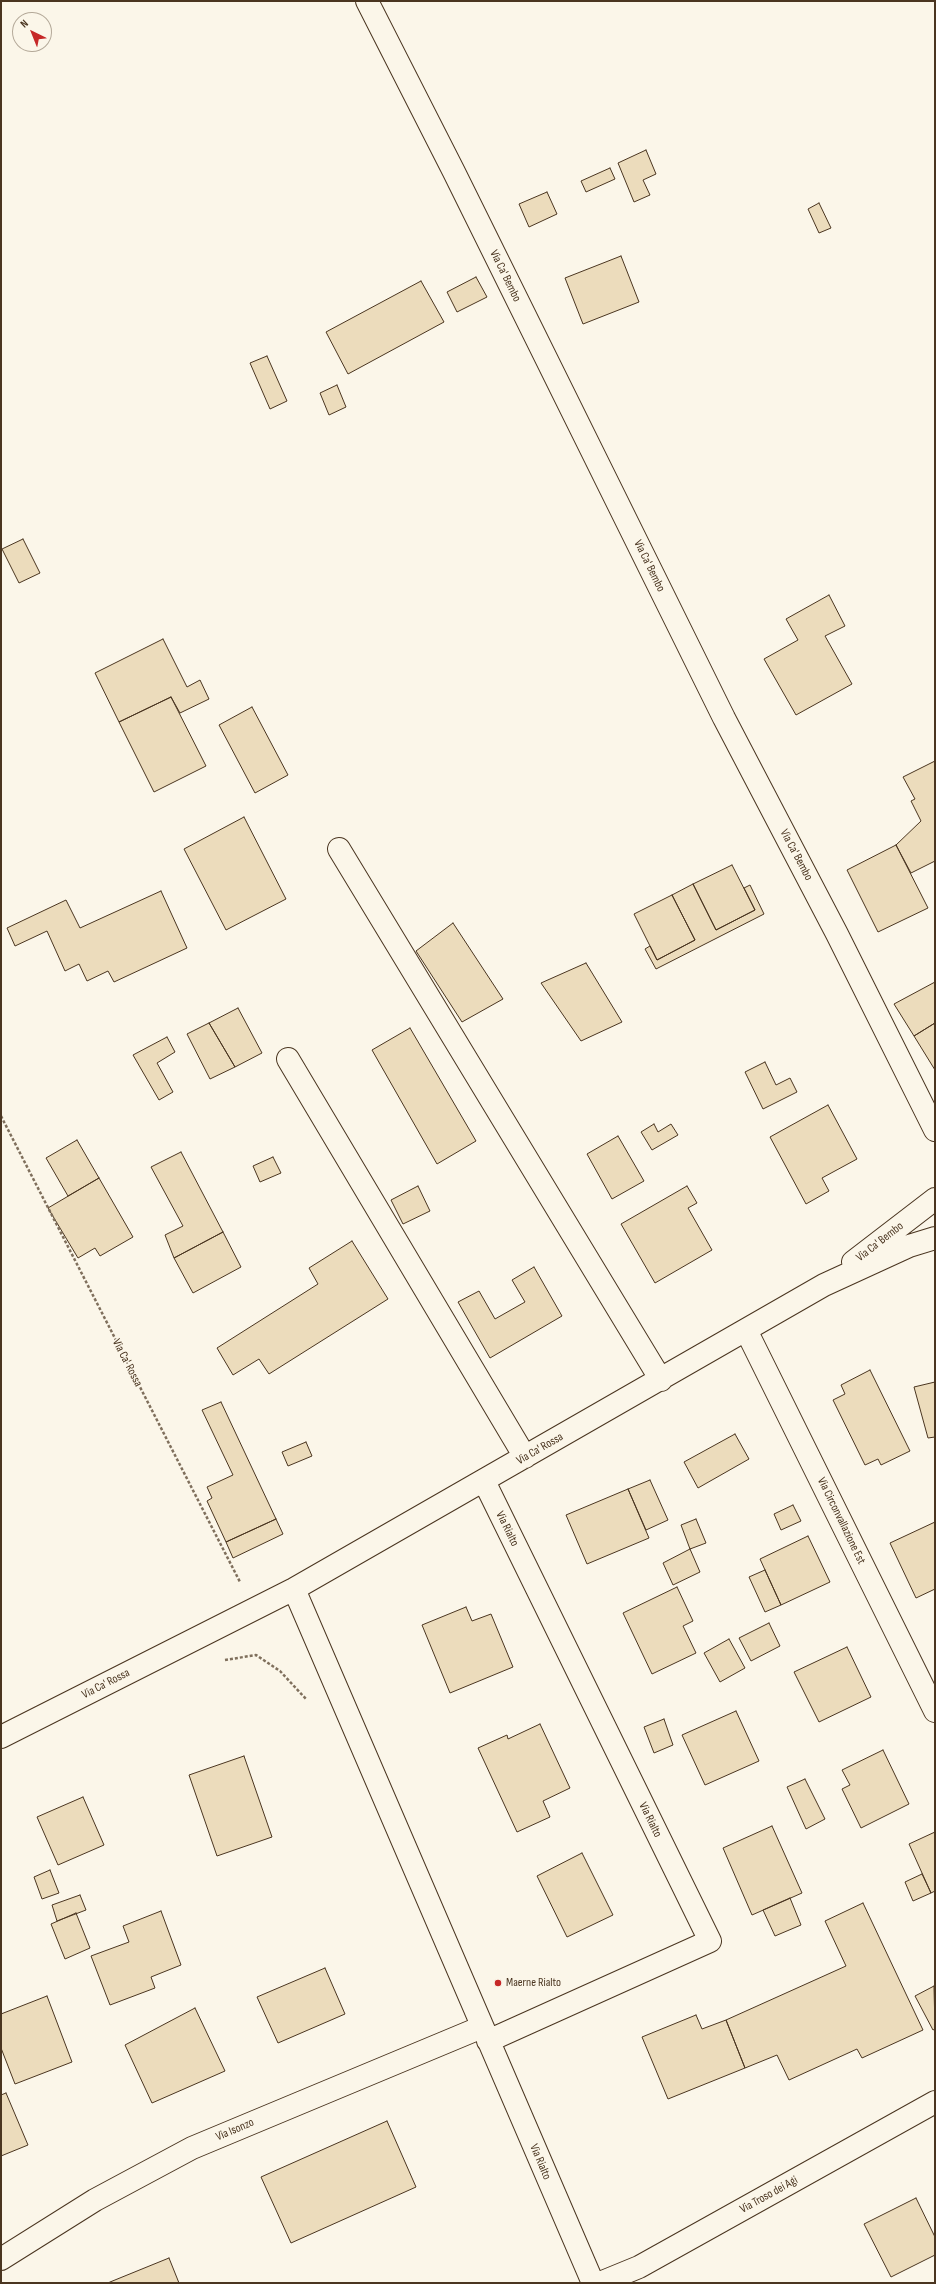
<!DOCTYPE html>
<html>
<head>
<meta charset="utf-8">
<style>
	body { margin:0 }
	#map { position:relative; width:936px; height:2284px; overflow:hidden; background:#fbf6e9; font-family:"Sofia Sans Condensed",sans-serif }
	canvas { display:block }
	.frame { position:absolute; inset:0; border:2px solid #4a3520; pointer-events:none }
	.north { position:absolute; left:12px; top:12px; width:40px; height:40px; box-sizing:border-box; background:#fbf6e9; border:1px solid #b4a999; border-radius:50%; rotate:317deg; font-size:11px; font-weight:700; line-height:16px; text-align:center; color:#4a3520 }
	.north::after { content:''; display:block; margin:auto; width:14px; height:18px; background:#c62828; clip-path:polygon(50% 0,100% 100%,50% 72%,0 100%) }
</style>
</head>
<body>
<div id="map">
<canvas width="936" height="2284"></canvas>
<div class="frame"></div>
<div class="north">N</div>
</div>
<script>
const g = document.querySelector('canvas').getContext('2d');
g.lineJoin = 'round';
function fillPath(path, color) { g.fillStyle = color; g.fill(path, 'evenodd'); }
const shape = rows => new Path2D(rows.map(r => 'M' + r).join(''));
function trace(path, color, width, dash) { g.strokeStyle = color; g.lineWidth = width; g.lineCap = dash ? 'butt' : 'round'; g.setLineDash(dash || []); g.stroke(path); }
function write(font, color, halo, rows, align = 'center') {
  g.font = font + ' "Sofia Sans Condensed",sans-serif'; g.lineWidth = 3; g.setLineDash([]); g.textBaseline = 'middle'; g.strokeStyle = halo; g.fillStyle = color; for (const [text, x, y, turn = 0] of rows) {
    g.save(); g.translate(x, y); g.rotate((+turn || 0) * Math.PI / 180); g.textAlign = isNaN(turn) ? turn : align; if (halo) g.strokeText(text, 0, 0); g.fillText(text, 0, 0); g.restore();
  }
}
const building = shape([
	[646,150,656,174,643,180,650,195,634,202,618,163,646,150],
	[610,168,615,179,586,192,581,181,610,168],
	[547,192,557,214,529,227,519,204,547,192],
	[819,203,831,228,819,233,808,209,819,203],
	[621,256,639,302,583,324,565,278,621,256],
	[476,277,487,297,457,312,447,292,476,277],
	[421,281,444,322,348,374,326,332,421,281],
	[267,356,287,401,270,409,250,363,267,356],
	[337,385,346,407,329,415,320,393,337,385],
	[23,539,40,573,19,583,2,549,23,539],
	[829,595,845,626,825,636,852,684,796,715,764,659,798,640,786,619,829,595],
	[163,639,187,687,200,680,209,699,180,713,171,697,119,722,95,673,163,639],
	[171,697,206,766,154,792,119,722,171,697],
	[252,707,288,775,255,793,219,725,252,707],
	[935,761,935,861,911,873,896,845,921,821,911,801,915,799,903,777,935,761],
	[244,817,286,899,226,930,184,849,244,817],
	[896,845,928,908,878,932,847,870,896,845],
	[732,865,755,910,716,930,693,884,732,865],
	[693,884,716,930,755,910,744,888,750,885,764,914,656,969,645,949,650,946,657,960,695,940,672,895,693,884],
	[161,891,187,948,114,982,108,971,87,981,79,964,65,971,47,931,15,946,7,928,66,900,80,928,161,891],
	[672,895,695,940,657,960,634,914,672,895],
	[453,923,503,999,462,1022,416,951,453,923],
	[586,963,622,1022,581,1041,541,983,586,963],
	[935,982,935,1023,914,1036,894,1004,935,982],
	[238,1008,262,1053,235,1067,209,1023,238,1008],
	[209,1023,235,1067,210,1079,187,1034,209,1023],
	[935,1023,935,1070,914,1036,935,1023],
	[410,1028,476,1141,437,1164,372,1050,410,1028],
	[167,1037,175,1052,157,1063,173,1092,159,1100,133,1055,167,1037],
	[765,1062,776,1085,790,1078,797,1092,763,1109,745,1072,765,1062],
	[828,1105,857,1159,822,1178,829,1191,806,1204,770,1137,828,1105],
	[654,1124,658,1132,671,1124,678,1135,652,1150,641,1132,654,1124],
	[618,1136,644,1181,612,1199,587,1154,618,1136],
	[77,1140,99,1178,68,1196,46,1158,77,1140],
	[181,1152,223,1232,174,1258,165,1235,183,1226,151,1167,181,1152],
	[273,1157,281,1173,260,1182,253,1166,273,1157],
	[99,1178,133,1237,100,1256,95,1248,78,1258,48,1208,99,1178],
	[418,1186,430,1211,403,1224,391,1200,418,1186],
	[687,1186,697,1203,688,1208,712,1250,655,1283,621,1224,687,1186],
	[223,1232,241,1267,193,1293,174,1258,223,1232],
	[352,1241,388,1299,269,1374,259,1359,233,1375,217,1348,318,1284,309,1268,352,1241],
	[534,1267,562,1316,490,1358,458,1302,479,1291,495,1319,525,1302,512,1280,534,1267],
	[870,1370,910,1451,881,1465,878,1459,865,1465,833,1400,845,1394,841,1385,870,1370],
	[935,1382,935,1437,928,1438,914,1387,935,1382],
	[221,1402,276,1519,226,1542,207,1501,212,1498,207,1487,233,1475,202,1410,221,1402],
	[735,1434,749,1459,698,1488,684,1462,735,1434],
	[306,1442,312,1456,288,1466,282,1452,306,1442],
	[650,1480,668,1520,646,1530,628,1489,650,1480],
	[628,1489,649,1538,587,1564,566,1515,628,1489],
	[793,1505,801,1521,781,1530,774,1514,793,1505],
	[276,1519,283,1534,233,1558,226,1542,276,1519],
	[696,1519,706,1543,690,1549,681,1525,696,1519],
	[935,1522,935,1589,916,1598,890,1543,935,1522],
	[808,1536,830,1582,781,1605,760,1559,808,1536],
	[690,1549,700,1572,673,1585,663,1563,690,1549],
	[765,1570,781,1605,765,1612,749,1577,765,1570],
	[677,1587,693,1621,683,1626,696,1653,652,1674,623,1613,677,1587],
	[466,1607,472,1621,491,1614,513,1667,450,1693,422,1625,466,1607],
	[769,1623,780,1646,751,1661,739,1638,769,1623],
	[729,1639,745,1668,720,1682,704,1653,729,1639],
	[847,1647,871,1697,819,1722,794,1672,847,1647],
	[736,1711,759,1761,705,1785,682,1735,736,1711],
	[664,1719,673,1745,654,1753,644,1727,664,1719],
	[540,1724,570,1788,543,1801,550,1817,517,1832,478,1748,507,1735,508,1739,540,1724],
	[883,1750,909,1804,861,1828,842,1789,850,1785,842,1770,883,1750],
	[244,1756,272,1837,217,1856,189,1775,244,1756],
	[805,1779,825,1819,806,1829,787,1787,805,1779],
	[83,1797,104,1845,58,1865,37,1817,83,1797],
	[772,1826,802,1893,752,1915,723,1848,772,1826],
	[935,1832,935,1891,931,1893,909,1844,935,1832],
	[582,1853,613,1915,567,1937,537,1876,582,1853],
	[50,1870,59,1893,42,1899,34,1877,50,1870],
	[922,1874,931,1893,913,1901,905,1882,922,1874],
	[80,1895,86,1910,57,1921,52,1905,80,1895],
	[790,1898,801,1925,775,1936,763,1910,790,1898],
	[863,1903,923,2030,862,2058,857,2049,789,2080,777,2055,745,2068,726,2020,846,1966,825,1921,863,1903],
	[161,1911,181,1965,151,1977,155,1988,110,2005,91,1956,129,1942,123,1926,161,1911],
	[76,1913,90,1948,65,1959,51,1924,76,1913],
	[325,1968,345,2014,278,2043,257,1997,325,1968],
	[934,1986,935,2029,933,2030,915,1996,934,1986],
	[47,1996,72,2062,15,2084,1,2048,1,2014,47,1996],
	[195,2008,225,2071,152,2103,125,2045,195,2008],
	[696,2015,702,2029,726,2020,745,2068,668,2099,642,2037,696,2015],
	[6,2093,28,2145,1,2156,1,2095,6,2093],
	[387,2121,416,2187,291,2243,261,2177,387,2121],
	[916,2198,935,2237,935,2255,891,2277,864,2224,916,2198],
	[169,2258,179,2283,108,2283,110,2282,169,2258]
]);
fillPath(building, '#ecdcbc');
trace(building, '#4a3520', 1);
const minor = shape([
	[367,1,454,172,724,718,837,934,935,1130],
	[339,849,661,1380],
	[288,1059,525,1457],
	[853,1262,935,1199],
	[746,1330,935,1711],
	[484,1481,710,1941,488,2041],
	[294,1589,593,2283],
	[1,1737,294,1589,824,1285,909,1246,935,1238],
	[1,2259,95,2200,192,2148,482,2027],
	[600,2283,639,2267,935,2102]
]);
trace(minor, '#4a3520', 24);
trace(shape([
	[1,1116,240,1582],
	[225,1660,256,1655,280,1671,306,1699]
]), '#7f6f5c', 2.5, [3, 2]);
trace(minor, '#fbf6e9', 22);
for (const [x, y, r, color] of [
	[498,1983,4,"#c62828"]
]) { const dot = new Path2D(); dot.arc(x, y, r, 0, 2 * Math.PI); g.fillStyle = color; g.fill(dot); trace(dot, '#fbf6e9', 1.5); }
write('12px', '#4a3520', '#fbf6e9', [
	["Via Ca' Bembo",505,276,64],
	["Via Ca' Bembo",649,566,64],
	["Via Ca' Bembo",796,855,62],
	["Via Ca' Bembo",880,1242,-38],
	["Via Ca' Rossa",127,1363,63],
	["Via Ca' Rossa",540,1449,-30],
	["Via Circonvallazione Est",841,1521,64],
	["Via Rialto",507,1529,64],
	["Via Ca' Rossa",106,1684,-27],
	["Via Rialto",650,1820,64],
	["Via Isonzo",235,2130,-23],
	["Via Rialto",540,2162,67],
	["Via Troso dei Agi",769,2195,-29]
]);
write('12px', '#4a3520', '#fbf6e9', [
	["Maerne Rialto",506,1983]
], 'left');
</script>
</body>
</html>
